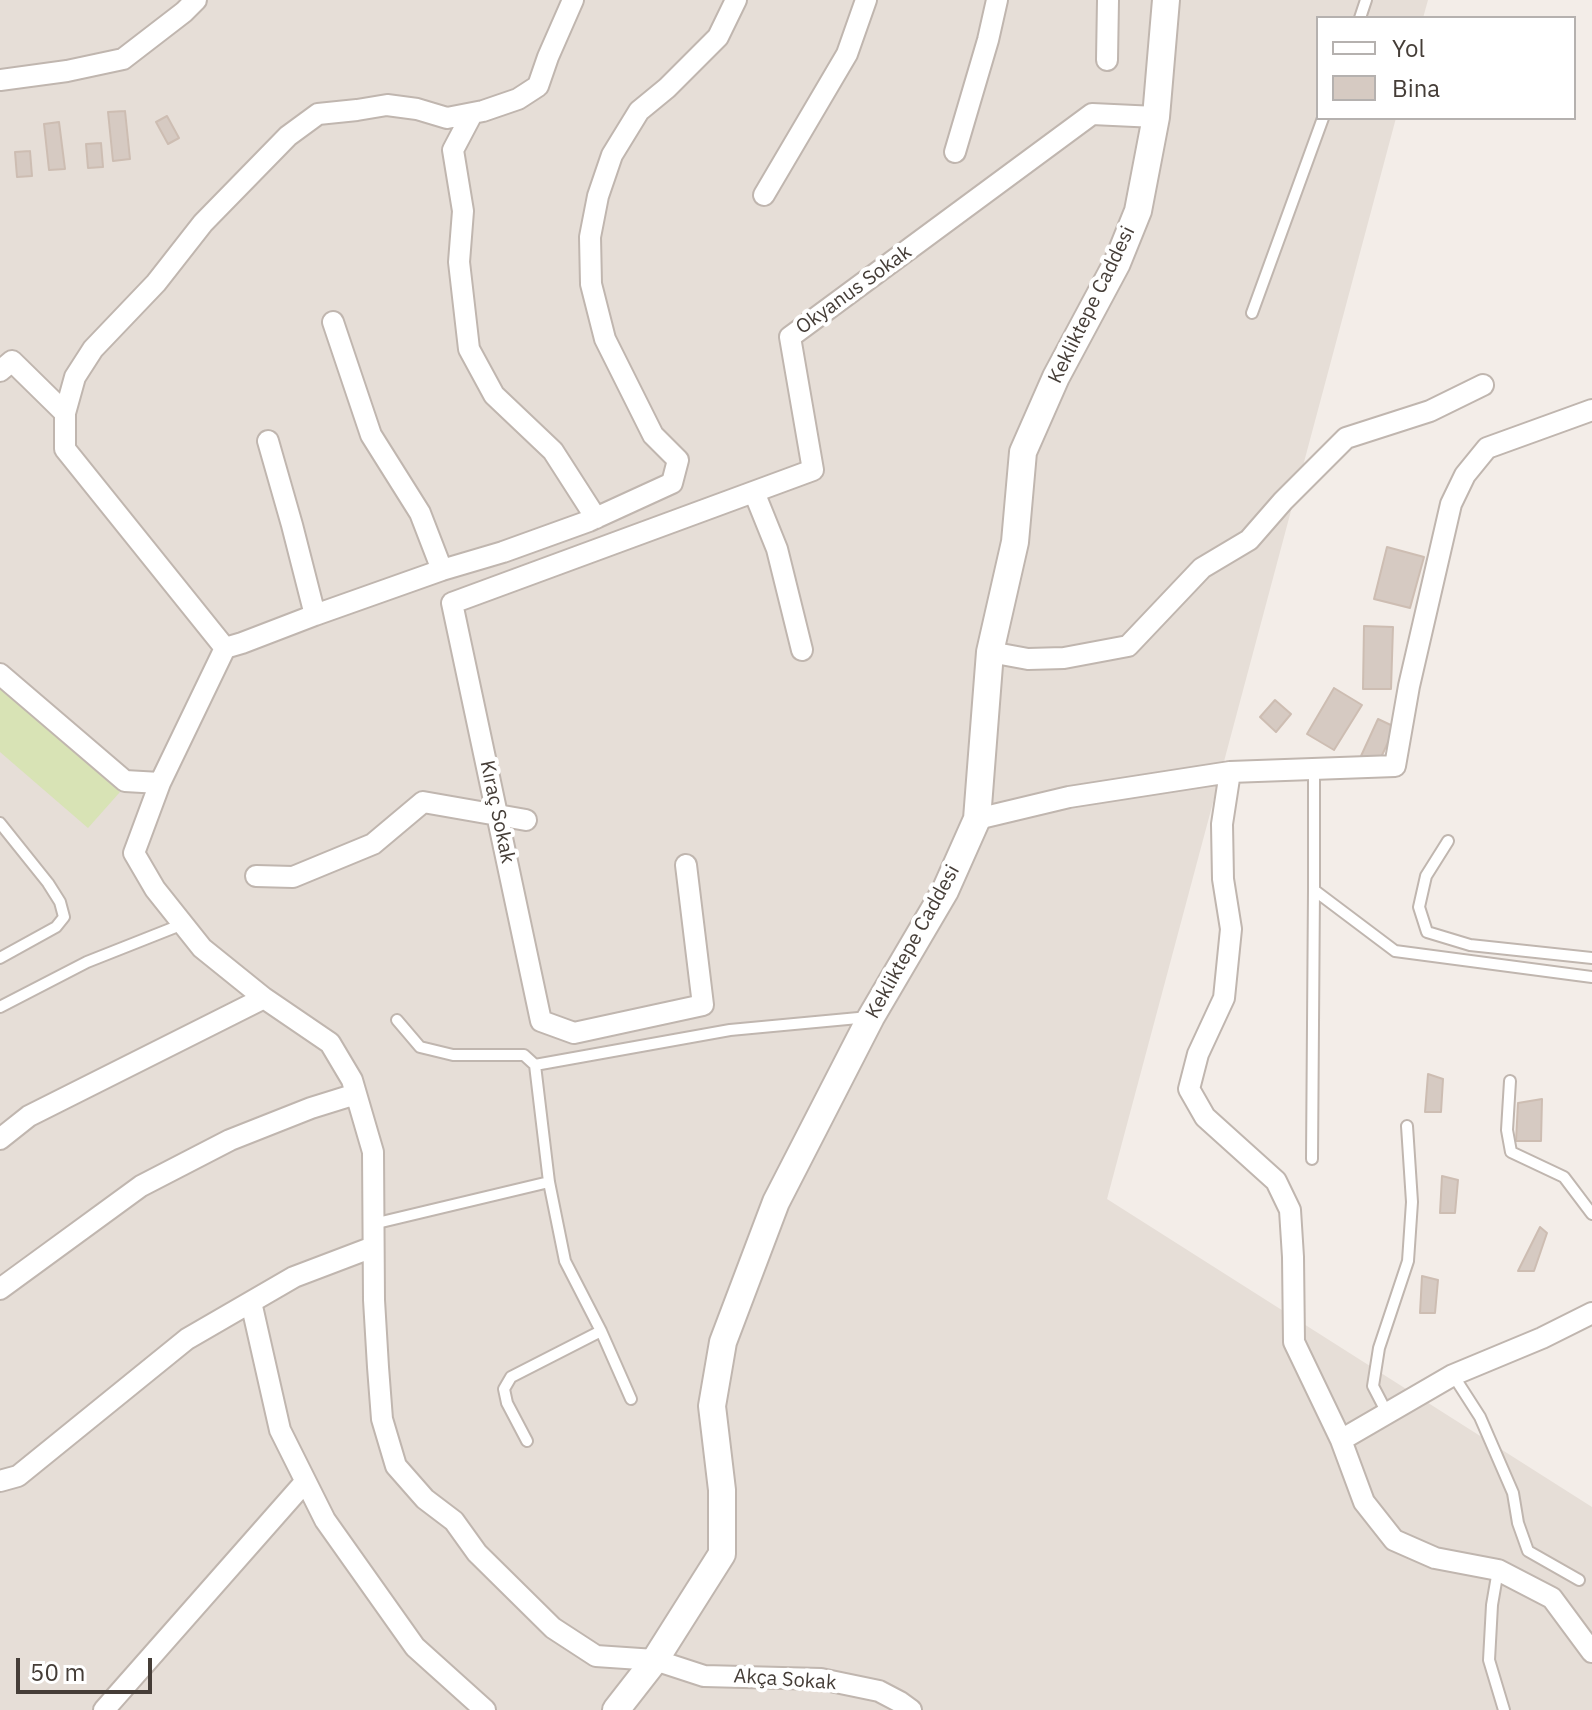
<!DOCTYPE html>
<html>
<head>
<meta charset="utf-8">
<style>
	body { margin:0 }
	#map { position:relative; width:1592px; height:1710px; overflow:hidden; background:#f3ede8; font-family:"IBM Plex Sans",sans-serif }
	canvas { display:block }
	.legend { position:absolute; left:1316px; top:16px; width:260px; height:104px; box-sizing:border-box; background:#fff; border:2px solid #b5b1af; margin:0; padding:10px 14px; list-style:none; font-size:24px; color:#453d37 }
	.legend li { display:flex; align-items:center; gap:16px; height:40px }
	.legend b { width:40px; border:2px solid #b5b1af }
	.scale { position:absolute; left:16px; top:1658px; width:136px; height:36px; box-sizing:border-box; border:4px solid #453d37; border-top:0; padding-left:10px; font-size:24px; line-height:28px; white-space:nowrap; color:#453d37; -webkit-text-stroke:6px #fff; paint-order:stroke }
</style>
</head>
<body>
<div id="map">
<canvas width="1592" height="1710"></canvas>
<ul class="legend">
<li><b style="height:10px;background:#fff"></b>Yol</li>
<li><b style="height:22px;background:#d6cac2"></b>Bina</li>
</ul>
<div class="scale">50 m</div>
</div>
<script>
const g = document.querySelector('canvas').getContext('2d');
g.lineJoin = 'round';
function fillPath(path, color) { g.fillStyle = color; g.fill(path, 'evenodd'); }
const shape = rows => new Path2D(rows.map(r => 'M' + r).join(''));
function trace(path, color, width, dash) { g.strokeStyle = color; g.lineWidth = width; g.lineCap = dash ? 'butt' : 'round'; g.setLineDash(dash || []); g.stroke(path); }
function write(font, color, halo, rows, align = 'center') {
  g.font = font + ' "IBM Plex Sans",sans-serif'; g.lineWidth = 8; g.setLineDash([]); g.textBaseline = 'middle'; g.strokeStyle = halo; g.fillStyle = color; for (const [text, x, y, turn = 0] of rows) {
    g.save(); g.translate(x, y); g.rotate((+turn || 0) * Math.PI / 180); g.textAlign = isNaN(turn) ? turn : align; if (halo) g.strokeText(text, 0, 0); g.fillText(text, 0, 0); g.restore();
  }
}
fillPath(shape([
	[0,0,1428,0,1423,18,1318,18,1318,118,1396,118,1107,1199,1592,1507,1592,1710,0,1710]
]), '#e6ded7');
fillPath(shape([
	[0,688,120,792,88,828,0,752]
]), '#d8e3b5');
const building = shape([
	[125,111,130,159,113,161,108,112,125,111],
	[167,116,179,138,168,144,156,122,167,116],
	[59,122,65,169,49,170,44,124,59,122],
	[101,143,103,167,88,168,86,144,101,143],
	[30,151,32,176,17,177,15,152,30,151],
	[1387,547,1424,557,1410,608,1374,599,1387,547],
	[1364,626,1393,627,1391,689,1363,689,1364,626],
	[1334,688,1362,705,1334,750,1307,734,1334,688],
	[1275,700,1291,714,1276,732,1260,717,1275,700],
	[1378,719,1395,727,1378,764,1361,756,1378,719],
	[1428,1074,1443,1079,1441,1112,1425,1112,1428,1074],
	[1542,1099,1541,1141,1516,1141,1518,1103,1542,1099],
	[1442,1176,1458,1180,1455,1213,1440,1213,1442,1176],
	[1540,1227,1547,1233,1534,1271,1518,1271,1540,1227],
	[1422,1276,1438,1280,1435,1313,1420,1313,1422,1276]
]);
fillPath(building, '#d6cac2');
trace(building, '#cdbdb2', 2);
const service = shape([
	[1360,18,1366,0],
	[1252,313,1323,118],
	[1314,769,1314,890,1395,951,1592,977],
	[0,823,48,883,60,902,64,917,56,927,0,958],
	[1448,841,1426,876,1419,907,1427,932,1470,945,1592,958],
	[0,1007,87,962,183,924],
	[397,1020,420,1047,453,1055,524,1055,535,1065],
	[1510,1081,1507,1130,1511,1152,1564,1177,1592,1214],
	[1312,1159,1314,890],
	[373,1224,549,1182],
	[1453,1375,1480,1417,1513,1493,1518,1523,1528,1551,1579,1580],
	[631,1399,601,1331,565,1261,549,1182,535,1065,730,1030,869,1017],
	[1387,1413,1373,1386,1379,1348,1408,1261,1412,1202,1407,1126],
	[527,1441,507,1403,504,1389,511,1377,601,1331],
	[1498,1570,1492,1605,1489,1660,1504,1710]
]);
const minor = shape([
	[1107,60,1108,0],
	[0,80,67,71,123,59,184,12,196,0],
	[472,114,453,150,463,211,459,262,469,349,494,395,553,451,596,518],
	[955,152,988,40,997,0],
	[764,195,847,54,866,0],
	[333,322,371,435,420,513,442,570],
	[0,371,12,361,65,413],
	[268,441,292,525,315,615],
	[754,492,777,549,802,650],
	[225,648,242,643,315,615,442,570,503,552,589,521,672,483,678,460,653,435,605,339,591,284,590,237,598,196,612,155,639,111,667,88,718,37,736,0],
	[225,648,65,449,65,413,75,377,93,349,156,283,203,223,288,136,318,114,357,110,387,105,417,109,447,118,483,111,518,99,538,86,548,57,573,0],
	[990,652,1028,659,1064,658,1128,646,1202,568,1249,540,1283,501,1346,438,1430,411,1483,385],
	[0,674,125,781,160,783,225,648],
	[1230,772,1222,824,1223,879,1231,929,1224,998,1198,1054,1189,1089,1205,1117,1276,1181,1290,1210,1293,1257,1294,1342,1341,1440,1364,1502,1394,1540,1435,1558,1498,1570,1552,1598,1592,1652],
	[160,783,134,853,155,889,202,948,264,998,330,1043,352,1080,373,1152,374,1300,378,1367,382,1419,396,1466,425,1499,454,1521,477,1553,553,1628,596,1656,655,1660,704,1676,821,1679,879,1691,900,1702,911,1710],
	[977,819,1069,797,1230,772,1395,766,1409,686,1451,504,1465,475,1487,448,1592,410],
	[686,865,703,1005,574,1033,541,1021,452,603,813,470,790,337,1092,114,1156,117],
	[256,876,293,877,373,844,423,802,526,820],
	[0,1139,29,1116,264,998],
	[0,1289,141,1186,230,1140,311,1108,356,1094],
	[251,1302,280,1430,325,1520,415,1647,485,1710],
	[1341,1440,1453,1375,1542,1338,1592,1313],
	[0,1481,18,1476,187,1339,294,1277,373,1247],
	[104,1710,305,1482]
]);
const tertiary = shape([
	[616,1710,655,1660,722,1554,722,1490,712,1406,723,1342,776,1202,871,1017,945,891,977,819,990,652,1015,542,1023,452,1056,377,1117,263,1138,211,1156,117,1166,0]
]);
trace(service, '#c0b6af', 14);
trace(minor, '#c0b6af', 24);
trace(tertiary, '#c0b6af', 30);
trace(service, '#fff', 10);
trace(minor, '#fff', 20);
trace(tertiary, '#fff', 26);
write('20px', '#453d37', '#fff', [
	["Okyanus Sokak",854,290,-36],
	["Kekliktepe Caddesi",1092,305,-64],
	["Kıraç Sokak",497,812,78],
	["Kekliktepe Caddesi",913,942,-61],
	["Akça Sokak",785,1680,4]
]);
</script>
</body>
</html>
